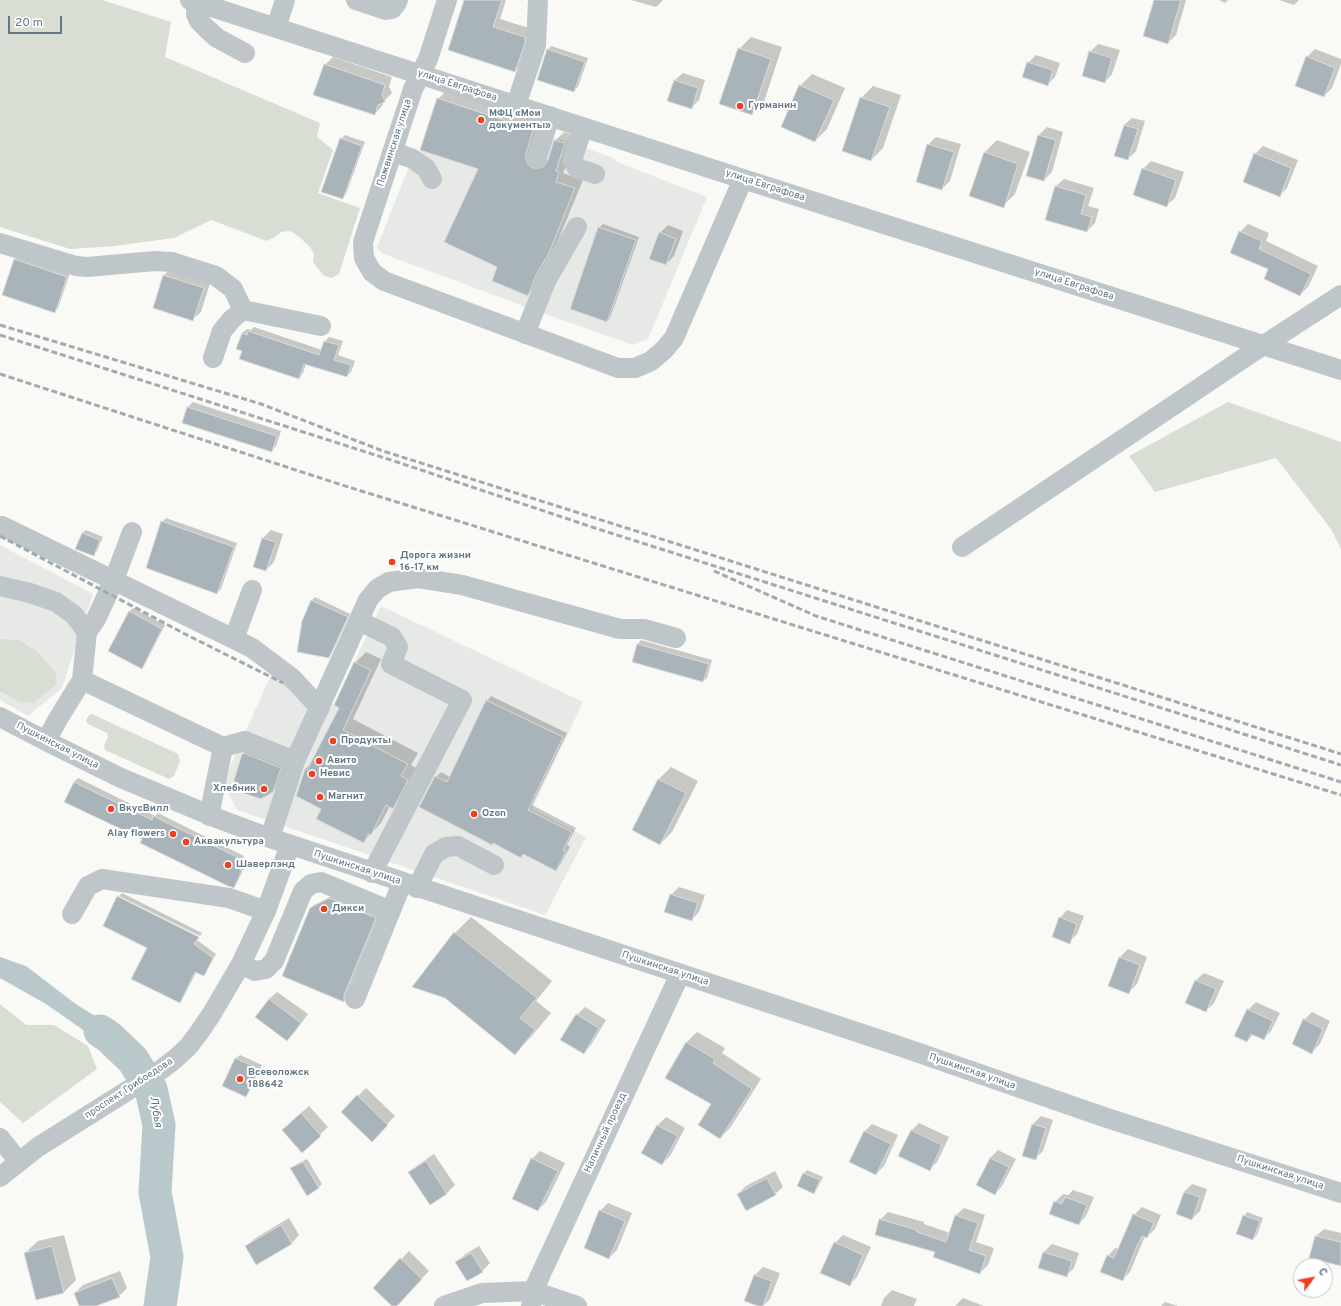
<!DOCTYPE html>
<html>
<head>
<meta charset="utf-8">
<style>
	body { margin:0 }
	#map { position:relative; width:1341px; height:1306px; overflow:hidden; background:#f9f9f6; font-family:Overpass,sans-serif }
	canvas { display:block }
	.north { position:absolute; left:1293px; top:1258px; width:40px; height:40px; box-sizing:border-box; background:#fff; border:1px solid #c0c9ce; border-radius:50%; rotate:58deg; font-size:11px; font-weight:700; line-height:16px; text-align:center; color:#627884 }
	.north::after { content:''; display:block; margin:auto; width:14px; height:18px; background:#f03e1f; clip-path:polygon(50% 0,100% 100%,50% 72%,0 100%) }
	.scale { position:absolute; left:8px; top:16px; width:54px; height:18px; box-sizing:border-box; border:2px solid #627884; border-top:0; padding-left:5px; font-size:12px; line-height:14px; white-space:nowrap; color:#627884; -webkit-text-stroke:3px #fff; paint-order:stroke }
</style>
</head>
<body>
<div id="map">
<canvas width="1341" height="1306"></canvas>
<div class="north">С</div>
<div class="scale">20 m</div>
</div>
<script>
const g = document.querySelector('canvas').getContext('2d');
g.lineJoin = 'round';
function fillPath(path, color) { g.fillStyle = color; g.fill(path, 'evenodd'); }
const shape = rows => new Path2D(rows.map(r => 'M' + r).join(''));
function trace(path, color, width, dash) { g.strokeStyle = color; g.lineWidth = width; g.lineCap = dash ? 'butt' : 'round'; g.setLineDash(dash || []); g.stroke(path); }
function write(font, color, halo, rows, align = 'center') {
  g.font = font + ' Overpass,sans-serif'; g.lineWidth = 4; g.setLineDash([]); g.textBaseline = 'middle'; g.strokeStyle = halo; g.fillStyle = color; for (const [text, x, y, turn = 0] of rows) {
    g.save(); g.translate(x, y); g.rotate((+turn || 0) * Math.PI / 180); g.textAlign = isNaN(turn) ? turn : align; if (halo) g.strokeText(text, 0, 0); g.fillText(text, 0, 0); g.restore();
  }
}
fillPath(shape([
	[437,98,614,158,617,162,707,197,648,339,633,345,534,310,381,253,377,247,408,169,420,150],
	[0,545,93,594,62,688,28,716,0,700],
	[381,606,583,702,532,809,586,837,545,915,237,810,223,783,242,739,272,673,334,705]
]), '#e7e9e7');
fillPath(shape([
	[0,0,102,0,171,22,165,57,320,123,317,137,333,150,318,193,360,208,339,274,332,278,324,276,313,262,314,254,310,247,298,236,290,231,281,232,275,237,267,241,211,220,174,238,114,246,70,249,0,227],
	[1228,402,1341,442,1341,549,1331,529,1276,458,1155,492,1129,456],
	[0,639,19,640,38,652,56,673,57,684,34,703,19,702,0,691],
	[92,714,178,754,180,761,174,776,169,779,105,750,104,746,108,736,107,733,88,724,86,720,89,715],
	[0,1004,26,1025,54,1025,88,1046,97,1069,23,1123,0,1102]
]), '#d9ded5');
fillPath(shape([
	[0,957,26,966,77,1005,123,1033,146,1053,121,1068,96,1039,46,1004,0,978]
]), '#b8c8cb');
fillPath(shape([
	[465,0,506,0,500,19,532,29,522,63,515,71],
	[631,0,663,0,656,7],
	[1155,0,1186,0,1176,35,1168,43],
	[1219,0,1228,0,1225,3],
	[1279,0,1299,0,1294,5],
	[751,37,782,47,764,102,752,114,739,49],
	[1098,44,1120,50,1112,74,1105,82,1090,52],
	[551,46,588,58,578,87,574,91,548,50],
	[1315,49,1341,59,1341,64,1332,88,1324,96,1307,57],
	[1036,55,1060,63,1055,77,1047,85,1028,63],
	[333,57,392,77,389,87,392,93,384,101,382,106,375,114,325,65],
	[683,73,705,80,699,100,691,108,675,80],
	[812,74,845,88,827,129,815,141,800,86],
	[873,86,901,95,883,148,871,160,861,98],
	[447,90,541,122,542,160,549,160,555,141,564,132,573,135,563,163,567,164,563,173,583,180,557,243,536,286,528,294,499,267,479,169,438,99],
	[1132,118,1145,121,1136,151,1128,159,1124,125],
	[1047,127,1063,132,1052,172,1044,180,1027,175,1039,135],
	[345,135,365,142,346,194,342,198,341,139],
	[936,137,961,144,950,181,942,189,928,145],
	[997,140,1030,152,1015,194,1003,206,985,152],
	[1263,146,1298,160,1287,188,1279,196,1255,154],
	[1151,161,1184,172,1175,198,1167,205,1143,169],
	[1064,179,1094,188,1088,206,1099,209,1095,223,1087,231,1056,186],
	[603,224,639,237,610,318,607,321,599,228],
	[1248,224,1269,233,1266,241,1318,266,1308,287,1300,295,1270,269,1240,232],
	[668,225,683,231,674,256,666,264,660,233],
	[18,256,70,273,58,308,55,312,14,260],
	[172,268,211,280,201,312,193,319,164,275],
	[254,327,322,350,325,341,329,337,343,341,338,355,355,361,351,372,347,376,306,364,303,373,299,378,237,348,242,333,247,329,251,330],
	[193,402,281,431,276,446,271,451,188,407],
	[166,518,237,543,221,589,217,593,162,522],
	[86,530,103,537,97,551,93,555,82,533],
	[271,530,283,534,274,562,266,570,254,566,263,538],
	[315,597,350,614,332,653,329,657,311,601],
	[133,608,165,625,145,664,141,668,129,612],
	[641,640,712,660,707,678,703,681,633,662,638,644],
	[366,652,381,659,353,719,418,753,411,765,418,769,403,797,392,807,390,806,381,823,363,842,322,809,305,769,311,764,341,707,355,663],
	[491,696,567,733,532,805,576,828,567,845,570,847,560,865,556,870,524,853,521,857,436,777,441,772,450,777,487,701],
	[247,750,284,764,276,788,272,792,243,754],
	[671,767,698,781,672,832,660,844,633,830,659,779],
	[78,778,155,816,158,813,244,856,240,864,245,866,237,883,234,886,143,839,65,801,74,782],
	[679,887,705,895,699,912,692,920,671,895],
	[122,893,202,933,200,936,119,896],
	[334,895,379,914,348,990,347,997,344,1001,310,909,314,905],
	[118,897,199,938,197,940,216,954,207,971,204,975,197,971,183,998,180,1002],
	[1067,910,1084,916,1077,934,1069,942,1060,918],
	[471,917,552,981,536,1001,551,1013,531,1037,515,1053,455,933],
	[1128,949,1147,957,1137,984,1129,992,1109,985,1120,957],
	[1204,973,1224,981,1214,1003,1206,1011,1196,980],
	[277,992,308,1014,295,1032,287,1040,269,999],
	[1256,1002,1280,1013,1271,1031,1263,1039,1254,1034,1247,1041,1248,1010],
	[585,1007,606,1020,591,1045,584,1053,577,1015],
	[1312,1012,1330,1021,1320,1044,1312,1052,1304,1020],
	[697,1032,725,1048,722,1053,761,1079,730,1128,720,1138,712,1104,687,1042],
	[240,1055,262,1065,249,1092,246,1096,223,1085,236,1058],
	[366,1088,395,1116,372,1140,342,1112],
	[309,1106,328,1127,302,1151,291,1122],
	[1041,1116,1053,1120,1043,1151,1035,1159,1023,1155,1033,1124],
	[666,1117,685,1128,670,1156,662,1164,642,1153,658,1125],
	[919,1123,949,1137,937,1162,929,1170,911,1131],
	[872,1124,898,1135,884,1166,876,1174,865,1131],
	[998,1150,1016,1159,1002,1186,995,1194,977,1185,990,1158],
	[540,1151,565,1163,546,1202,538,1210,513,1198,532,1159],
	[434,1154,455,1185,447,1193,430,1204,410,1172,418,1165],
	[307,1159,322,1184,319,1187,291,1169,295,1165],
	[807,1170,823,1177,817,1189,814,1193,804,1173],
	[775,1171,783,1187,775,1194,738,1194,746,1186],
	[1192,1184,1207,1189,1200,1211,1192,1219,1177,1213,1184,1192],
	[1073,1190,1094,1197,1086,1216,1079,1224,1055,1202,1063,1194,1068,1195],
	[608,1203,632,1213,617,1250,609,1258,600,1211],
	[1142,1207,1161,1215,1155,1229,1147,1237,1145,1236,1130,1272,1122,1280,1108,1256,1115,1248,1119,1249,1134,1215],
	[964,1208,985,1215,976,1242,994,1248,988,1265,980,1273,936,1251,880,1220,888,1212,924,1222,924,1224,950,1233,956,1215],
	[1247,1212,1263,1218,1257,1235,1253,1239,1244,1216],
	[289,1218,299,1235,292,1243,256,1264,246,1247,254,1239],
	[1324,1229,1341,1233,1341,1263,1316,1236],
	[64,1235,76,1280,64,1292,37,1299,25,1253,38,1241],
	[843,1235,871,1247,857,1277,849,1285,835,1243],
	[1052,1244,1079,1253,1074,1268,1066,1276,1039,1268,1044,1252],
	[479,1246,490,1263,482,1271,457,1262,464,1255],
	[409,1251,429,1271,395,1306,394,1306,374,1288],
	[763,1267,780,1273,770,1299,763,1306,761,1306,746,1300,755,1275],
	[120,1271,127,1288,119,1296,94,1306,80,1306,75,1293,83,1285],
	[892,1290,917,1299,914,1306,881,1306,884,1298],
	[963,1298,984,1306,955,1306],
	[1165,1302,1178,1306,1161,1306]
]), '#0003');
trace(shape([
	[100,1031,109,1037,133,1060,151,1089,159,1125,155,1192,167,1257,160,1306]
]), '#b8c8cb', 33);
const building = shape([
	[464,0,502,0,493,27,525,37,525,43,515,72,448,50,464,0],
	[1154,0,1181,0,1168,44,1143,36,1154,0],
	[738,48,771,59,752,115,719,104,738,48],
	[547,49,585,62,574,92,537,80,547,49],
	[1089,51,1112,58,1105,83,1082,76,1089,51],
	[1306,56,1335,68,1324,97,1295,86,1306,56],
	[1027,62,1053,70,1048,86,1022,77,1027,62],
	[324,64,385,85,382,95,385,102,378,105,375,115,313,95,324,64],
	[674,80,698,88,692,109,667,101,674,80],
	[799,85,834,100,815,142,781,127,799,85],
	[860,97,890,107,871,161,842,151,860,97],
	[437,98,533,130,526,154,526,159,528,164,533,168,540,168,545,165,548,160,554,140,565,143,556,171,559,172,556,182,575,188,549,253,536,275,528,296,492,281,497,267,444,242,478,169,420,150,437,98],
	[1124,125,1138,129,1128,160,1114,156,1124,125],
	[1038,135,1056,140,1044,181,1026,176,1038,135],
	[340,138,362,146,343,199,321,192,340,138],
	[927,144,954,152,942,190,916,182,927,144],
	[984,152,1018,164,1004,208,969,196,984,152],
	[1254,153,1291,168,1280,197,1243,182,1254,153],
	[1142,168,1176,180,1167,207,1133,195,1142,168],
	[1055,186,1086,195,1081,214,1092,217,1087,232,1045,220,1055,186],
	[598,227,636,240,607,322,570,309,598,227],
	[1239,231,1262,241,1259,249,1311,274,1300,296,1264,279,1268,269,1230,253,1239,231],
	[659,232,676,239,666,265,649,259,659,232],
	[14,259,67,277,55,313,2,295,14,259],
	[163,275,204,288,193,321,153,308,163,275],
	[248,331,319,355,324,341,339,345,334,360,351,365,347,377,304,364,299,379,239,359,242,351,236,349,242,333,247,335,248,331],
	[187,407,277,436,272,452,182,423,187,407],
	[161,521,234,547,217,594,146,568,161,521],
	[82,533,100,540,94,556,75,549,82,533],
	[262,538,276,542,266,571,253,567,262,538],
	[311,600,348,617,329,658,297,652,302,621,311,600],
	[129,611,162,629,142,669,108,651,129,611],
	[637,644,709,664,703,682,632,662,637,644],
	[354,662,371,670,343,730,408,764,401,776,408,780,393,809,386,805,371,835,368,834,364,843,316,819,321,809,296,796,305,769,307,770,339,708,334,705,354,662],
	[486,700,563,737,528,810,572,832,563,850,566,851,556,871,523,854,521,858,493,843,492,845,419,807,435,776,447,782,486,700],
	[244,753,281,768,273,792,261,799,240,792,234,780,242,754,244,753],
	[658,779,686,793,660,845,632,830,658,779],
	[74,782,152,820,153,816,241,859,237,868,242,870,234,888,228,886,140,843,142,839,64,802,74,782],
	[670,894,698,903,692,921,664,912,670,894],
	[117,896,199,937,194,944,213,958,204,976,195,972,180,1003,131,979,147,948,103,926,117,896],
	[329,898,376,918,344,995,344,1002,282,976,310,908,329,898],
	[1059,917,1077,924,1070,944,1052,937,1059,917],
	[454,932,537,998,520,1018,535,1030,515,1055,445,998,412,987,454,932],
	[1119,957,1140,965,1129,994,1108,986,1119,957],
	[1195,980,1216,989,1206,1012,1185,1003,1195,980],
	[269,999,301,1023,287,1041,255,1017,269,999],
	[1247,1009,1273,1021,1264,1040,1251,1034,1247,1042,1234,1036,1247,1009],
	[576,1014,599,1028,584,1054,560,1040,576,1014],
	[1303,1019,1323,1029,1312,1054,1292,1044,1303,1019],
	[686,1042,715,1059,713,1063,752,1089,720,1139,698,1125,711,1104,665,1078,686,1042],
	[235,1058,259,1069,246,1097,222,1086,235,1058],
	[357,1095,388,1125,372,1142,341,1112,357,1095],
	[301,1113,321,1136,302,1153,282,1130,301,1113],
	[1032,1124,1046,1128,1036,1160,1022,1156,1032,1124],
	[657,1125,678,1136,662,1165,641,1153,657,1125],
	[911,1130,942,1145,930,1171,898,1156,911,1130],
	[864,1131,891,1144,876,1175,849,1162,864,1131],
	[531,1158,558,1171,538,1211,512,1199,531,1158],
	[990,1158,1009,1167,995,1195,976,1185,990,1158],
	[426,1161,447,1194,430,1205,408,1172,426,1161],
	[303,1162,319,1188,307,1196,290,1168,303,1162],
	[803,1173,820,1180,814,1194,797,1186,803,1173],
	[767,1178,776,1195,746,1211,737,1194,767,1178],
	[1184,1192,1200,1197,1192,1220,1176,1214,1184,1192],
	[1065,1197,1087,1205,1079,1225,1049,1214,1054,1201,1062,1204,1065,1197],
	[599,1210,625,1221,609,1259,584,1248,599,1210],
	[1133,1214,1154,1223,1147,1238,1142,1236,1139,1243,1138,1243,1123,1281,1100,1272,1107,1255,1114,1258,1133,1214],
	[955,1215,978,1223,969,1250,986,1256,980,1274,933,1257,935,1252,875,1235,879,1219,917,1230,917,1232,946,1242,955,1215],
	[1243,1215,1260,1221,1253,1240,1236,1234,1243,1215],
	[281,1225,292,1244,256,1265,245,1246,281,1225],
	[1315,1236,1341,1242,1341,1266,1309,1258,1315,1236],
	[834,1242,863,1255,850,1286,820,1273,834,1242],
	[52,1246,64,1293,36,1300,24,1253,52,1246],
	[1043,1252,1072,1261,1067,1277,1038,1268,1043,1252],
	[471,1253,483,1272,467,1281,455,1262,471,1253],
	[400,1258,422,1279,397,1306,392,1306,373,1288,400,1258],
	[754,1275,772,1281,763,1306,758,1306,744,1301,754,1275],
	[112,1278,120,1297,96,1306,79,1306,74,1293,112,1278]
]);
fillPath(building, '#a8b4b9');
trace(building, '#dbdbd8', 1);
trace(shape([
	[190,0,743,179,1341,370],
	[356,0,386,10,392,9,396,4,398,0],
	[447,0,428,59,413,89,363,242,364,258,372,272,384,281,618,368,635,368,651,361,664,350,674,338,743,179],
	[196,2,196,14,199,21,206,28,217,38,245,53],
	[276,28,285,0],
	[516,105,536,45,538,0],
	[583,127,573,157,574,163,577,168,595,174],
	[392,152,411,158,426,168,432,179],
	[537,157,550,116],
	[0,243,76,266,87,267,155,261,172,262,216,276,233,289,243,310],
	[525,334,546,281,577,227],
	[213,358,222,331,232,319,243,310,321,326],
	[2,526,234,639],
	[962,547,1250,354,1341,295],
	[0,586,30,593,56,602,74,615,87,632,82,680],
	[252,590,234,639,252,648,292,678,320,708],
	[359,621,392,637,398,647,391,664,462,700,372,873],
	[87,632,96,619,114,580,132,532],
	[0,717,46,741,121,778,219,819,270,838,893,1044,1107,1118,1341,1193],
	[46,741,58,719,82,680,223,747],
	[209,816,223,747,245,741,295,761],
	[270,838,295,761,368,600,377,589,389,582,418,578,462,585,620,629,644,629,676,638],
	[417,888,434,854,446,847,458,846,494,865],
	[72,914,88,886,102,879,229,898,266,911],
	[241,964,255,971,266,969,274,961,303,891,311,884,321,882,391,911],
	[355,999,402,883],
	[0,1138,19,1162],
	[0,1177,38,1147,162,1069,175,1059,188,1047,198,1034,211,1015,241,964,266,911,290,845],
	[444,1306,482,1293,533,1291,577,1306],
	[531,1306,533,1291,680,974]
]), '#bfc6c9', 20);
trace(shape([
	[0,325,261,404,383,451,1341,754],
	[0,335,394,461,598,529,1341,765],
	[0,374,342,485,1341,795],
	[0,536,185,634,283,683],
	[714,571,816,616,1341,782]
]), '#a1aab0', 3, [6, 3]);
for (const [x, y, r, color] of [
	[740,106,4,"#f03e1f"],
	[481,120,4,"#f03e1f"],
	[392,562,4,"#f03e1f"],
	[333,741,4,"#f03e1f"],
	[319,761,4,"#f03e1f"],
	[312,774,4,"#f03e1f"],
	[264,789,4,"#f03e1f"],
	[320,797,4,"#f03e1f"],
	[111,809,4,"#f03e1f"],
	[474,814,4,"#f03e1f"],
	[173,834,4,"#f03e1f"],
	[186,842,4,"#f03e1f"],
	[228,865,4,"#f03e1f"],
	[324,909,4,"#f03e1f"],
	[240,1079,4,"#f03e1f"]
]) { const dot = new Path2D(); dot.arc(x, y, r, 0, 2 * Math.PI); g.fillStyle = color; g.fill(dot); trace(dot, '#fff', 1.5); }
write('10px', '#627884', '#fff', [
	["улица Евграфова",457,86,18],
	["Пожвинская улица",395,143,-72],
	["улица Евграфова",765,186,18],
	["улица Евграфова",1074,285,18],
	["Пушкинская улица",57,746,27],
	["Пушкинская улица",357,868,18],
	["Пушкинская улица",665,969,18],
	["Пушкинская улица",972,1072,19],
	["проспект Грибоедова",129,1089,-33],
	["Наличный проезд",606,1133,-65],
	["Пушкинская улица",1280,1173,18]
]);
write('bold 10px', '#627884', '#fff', [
	["Гурманин",748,106],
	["МФЦ «Мои",489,114],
	["документы»",489,126],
	["Дорога жизни",400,556],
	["16-17 км",400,568],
	["Продукты",341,741],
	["Авито",327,761],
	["Невис",320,774],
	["Хлебник",256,789,"right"],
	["Магнит",328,797],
	["ВкусВилл",119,809],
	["Ozon",482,814],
	["Alay flowers",165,834,"right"],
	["Аквакультура",194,842],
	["Шаверлэнд",236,865],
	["Дикси",332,909],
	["Всеволожск",248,1073],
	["188642",248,1085]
], 'left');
write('italic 11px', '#5d777d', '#fff', [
	["Лубья",155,1112,80]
]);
</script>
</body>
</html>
